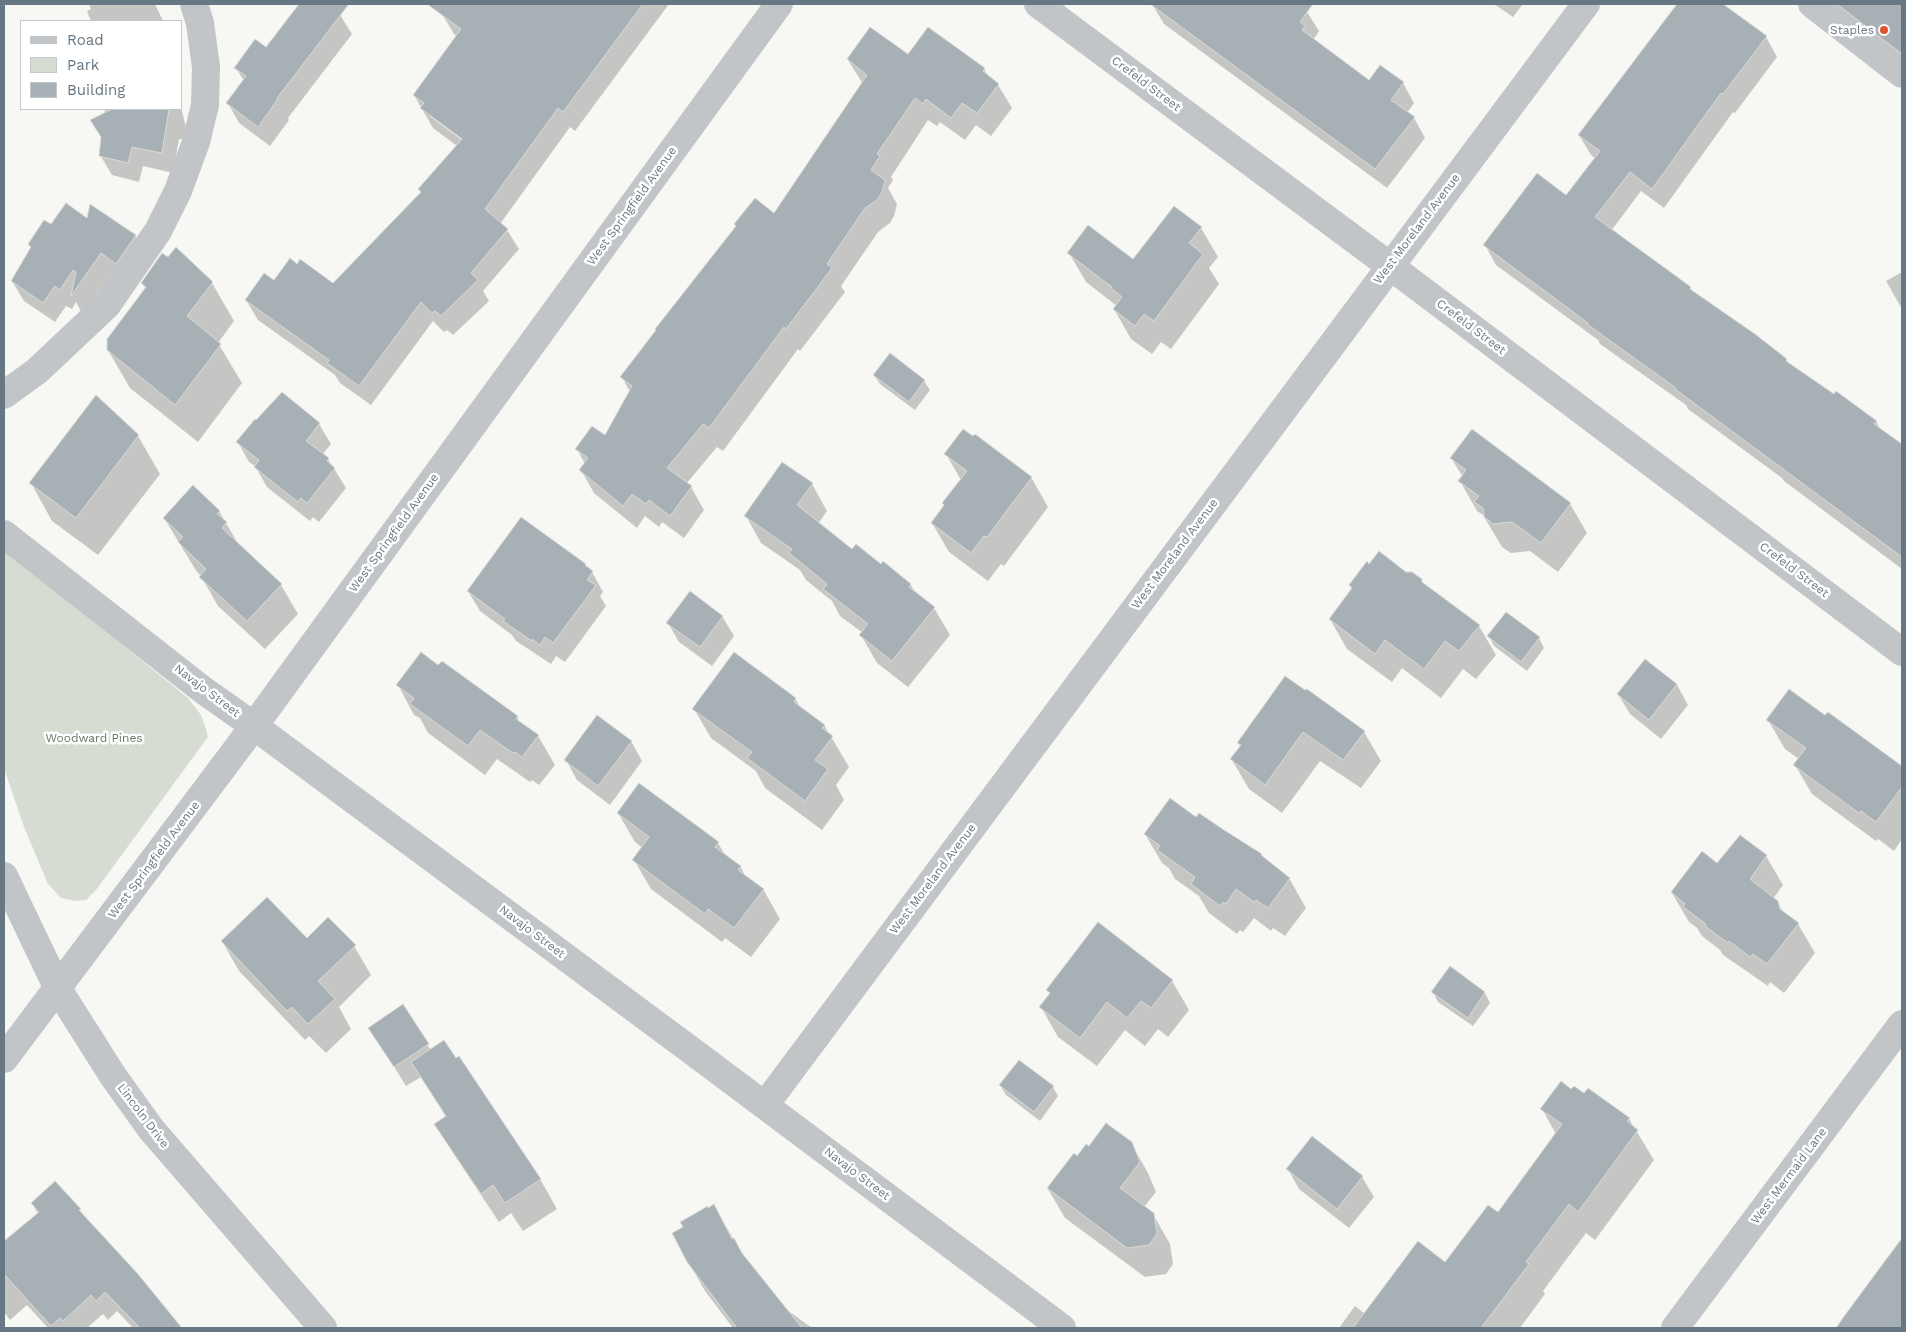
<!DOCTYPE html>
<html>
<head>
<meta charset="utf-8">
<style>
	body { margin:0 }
	#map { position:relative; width:1906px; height:1332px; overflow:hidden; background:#f7f7f4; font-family:"Work Sans",sans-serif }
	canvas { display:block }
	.frame { position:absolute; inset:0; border:5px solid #677884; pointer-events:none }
	.legend { position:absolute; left:20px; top:20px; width:162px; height:90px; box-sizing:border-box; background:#fff; border:1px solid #c2c9ce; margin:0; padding:6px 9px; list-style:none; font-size:15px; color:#677884 }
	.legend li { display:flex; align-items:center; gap:10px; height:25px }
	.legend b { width:25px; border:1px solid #c2c9ce }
</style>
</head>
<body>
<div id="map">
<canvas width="1906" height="1332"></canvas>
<div class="frame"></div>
<ul class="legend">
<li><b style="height:6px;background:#c1c5c8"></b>Road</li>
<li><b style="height:14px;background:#d7dcd3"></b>Park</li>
<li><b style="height:14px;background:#a7b0b5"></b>Building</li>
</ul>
</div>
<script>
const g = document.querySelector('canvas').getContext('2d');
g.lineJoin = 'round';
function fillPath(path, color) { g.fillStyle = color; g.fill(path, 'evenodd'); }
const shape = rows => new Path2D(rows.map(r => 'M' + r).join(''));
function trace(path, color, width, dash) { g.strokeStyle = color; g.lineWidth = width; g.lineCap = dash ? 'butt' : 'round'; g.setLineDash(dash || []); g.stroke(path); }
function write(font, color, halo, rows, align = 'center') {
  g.font = font + ' "Work Sans",sans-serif'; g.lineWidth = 5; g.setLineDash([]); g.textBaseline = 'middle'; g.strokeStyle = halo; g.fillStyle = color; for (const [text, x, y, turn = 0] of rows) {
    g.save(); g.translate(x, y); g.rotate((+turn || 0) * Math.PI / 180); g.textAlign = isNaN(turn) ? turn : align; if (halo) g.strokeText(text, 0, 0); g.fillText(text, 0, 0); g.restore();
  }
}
fillPath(shape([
	[4,549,188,698,201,715,206,729,208,737,96,890,86,900,76,901,61,898,48,884,24,827,4,768]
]), '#d7dcd3');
fillPath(shape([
	[89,4,155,4,163,21,91,21,87,11,91,9],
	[300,4,326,4,340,15,352,34,288,118,289,120,270,146,239,123,228,103,244,81,236,68,266,49],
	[450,4,471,4,477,8,480,4,669,4,575,131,570,127,500,224,507,230,519,249,483,291,489,301,453,335,447,330,444,332,433,321,371,405,340,383,335,375,258,320,246,300,274,282,333,284,422,193,457,146,433,128,414,95,457,36,454,34,442,14],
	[428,113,468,141,466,143,431,117],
	[1152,4,1262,4,1264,24,1279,4,1297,4,1307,12,1319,31,1313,40,1369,82,1403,83,1414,103,1407,113,1414,118,1425,138,1387,188,1164,24],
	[1494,4,1523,4,1513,17],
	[1678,4,1721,4,1766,37,1777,57,1735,113,1733,112,1664,208,1641,191,1611,231,1786,360,1788,364,1876,421,1881,431,1902,446,1902,569,1784,481,1782,478,1688,409,1686,405,1600,344,1598,340,1496,265,1485,245,1567,197,1596,159,1591,155,1579,135],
	[1831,4,1902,4,1902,74],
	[929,29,984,69,989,78,998,85,1012,108,991,136,976,125,965,140,940,122,937,126,928,120,891,177,893,180,888,188,897,204,894,216,890,223,878,232,841,286,845,292,800,351,798,349,723,451,717,447,686,484,691,487,704,510,684,538,662,522,659,527,645,516,637,528,594,493,581,470,585,464,577,449,606,437,630,392,622,377,775,215,863,84,848,60,908,56],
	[181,107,189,140,179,139,173,173,143,166,139,182,112,175,100,155,105,109,181,109],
	[88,220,135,236,147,256,128,283,113,272,83,315,76,302,72,309,66,306,55,322,24,301,12,281,32,249,29,244,52,226],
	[1201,228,1218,257,1209,268,1219,284,1171,349,1161,342,1152,354,1131,339,1114,309,1117,306,1086,282,1069,253,1133,261],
	[1902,272,1902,309,1886,281],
	[142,283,212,283,234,321,218,343,242,383,198,442,130,388,108,350,146,289],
	[874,375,924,381,930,390,915,410,880,384],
	[256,421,319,424,331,444,322,455,328,459,346,488,319,522,313,517,310,521,267,487,255,466,249,462,238,442],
	[138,436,160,474,98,555,52,521,31,483],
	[946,454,1031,477,1048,507,1004,566,1001,564,988,581,949,552,932,523,961,480],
	[1451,458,1570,504,1587,533,1558,572,1530,551,1511,553,1502,547,1483,515,1477,511,1460,481,1463,477],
	[812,484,827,511,818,524,852,551,881,565,910,584,916,593,934,608,950,635,908,687,877,663,861,635,863,633,840,616,832,601,806,580,800,570,761,543,746,516],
	[219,511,240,547,281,585,298,614,265,649,218,606,201,576,197,572,164,518],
	[521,519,585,565,592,572,603,592,600,596,606,606,565,662,556,656,551,664,516,641,512,635,480,611,468,591],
	[1370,565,1406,573,1421,580,1424,585,1479,626,1496,655,1476,679,1463,669,1441,698,1402,668,1392,682,1347,649,1330,619,1352,590,1350,586],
	[722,616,734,636,712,666,679,642,668,623],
	[1489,636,1539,638,1544,648,1527,671,1494,646],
	[1645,661,1677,685,1688,705,1661,739,1630,714,1618,694],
	[438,667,517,717,521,724,538,736,555,765,539,785,532,780,530,782,497,759,485,775,428,733,420,718,414,715,398,685],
	[1286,678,1364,732,1381,761,1361,788,1320,761,1282,813,1249,789,1232,760,1241,747,1238,743],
	[795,699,801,708,824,725,849,767,836,785,844,800,822,830,765,788,756,771,711,738,694,709],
	[1826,717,1898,765,1902,772,1902,839,1894,851,1878,839,1876,841,1812,794,1795,765,1799,759,1785,749,1768,720],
	[631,741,642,761,610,805,577,780,566,760],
	[618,813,718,843,725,855,740,866,746,877,763,889,780,919,751,957,725,938,722,942,651,889,634,860,643,848,635,842],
	[1197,819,1261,854,1264,859,1289,878,1306,908,1285,936,1273,928,1271,931,1254,918,1243,932,1240,930,1237,934,1209,913,1199,896,1175,879,1169,868,1162,863,1145,834],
	[1766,856,1783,885,1773,899,1777,902,1785,914,1798,924,1815,953,1784,993,1770,982,1768,986,1723,955,1720,950,1702,936,1697,928,1689,922,1672,893,1718,865],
	[1098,924,1172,981,1189,1010,1168,1037,1158,1029,1145,1046,1125,1030,1097,1066,1058,1037,1041,1007,1051,995,1048,990],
	[307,940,354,946,371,975,339,1007,351,1029,326,1053,309,1036,305,1040,239,971,222,941],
	[1450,968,1485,993,1490,1003,1473,1026,1438,1002,1433,992],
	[370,1028,427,1045,540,1179,557,1209,523,1231,511,1213,499,1222,453,1153,436,1124,446,1117,421,1077,406,1086],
	[1000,1085,1053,1087,1058,1096,1040,1121,1006,1095],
	[1572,1091,1629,1119,1654,1160,1595,1240,1586,1233,1543,1291,1545,1294,1520,1328,1339,1328,1355,1306,1365,1314,1445,1264,1498,1214,1556,1134,1542,1109],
	[1312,1138,1362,1177,1374,1197,1349,1228,1299,1189,1288,1169],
	[1131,1143,1148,1173,1156,1192,1144,1207,1153,1214,1170,1244,1173,1264,1166,1274,1145,1277,1065,1218,1048,1189,1078,1157,1090,1147],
	[55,1182,80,1210,85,1218,137,1275,181,1328,133,1328,117,1311,108,1320,103,1314,87,1328,48,1328,27,1305,10,1320,4,1312,4,1243,38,1214,32,1203],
	[714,1206,744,1257,783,1307,812,1328,733,1328,705,1291,688,1261,685,1228],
	[1902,1240,1902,1328,1838,1328]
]), '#0003');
const building = shape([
	[299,4,349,4,277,98,278,99,258,127,226,103,246,76,234,68,255,39,266,47,299,4],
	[427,4,643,4,563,112,558,108,485,209,508,229,471,273,478,280,441,316,435,311,432,313,421,302,359,386,327,363,329,360,245,300,264,273,274,280,290,258,297,264,300,259,333,283,421,192,418,189,462,139,420,108,424,103,413,95,461,29,427,4],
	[1150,4,1313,4,1300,22,1305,26,1302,30,1369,80,1380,65,1404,82,1391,100,1415,117,1375,169,1150,4],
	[1677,4,1723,4,1767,36,1723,94,1721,93,1652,189,1630,172,1595,217,1691,287,1690,289,1755,334,1787,359,1786,361,1834,394,1836,391,1877,421,1874,424,1902,444,1902,557,1675,389,1676,388,1587,324,1588,323,1483,245,1537,173,1566,195,1600,151,1578,135,1677,4],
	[1837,4,1902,4,1902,54,1837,4],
	[870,27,908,54,928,27,985,68,983,71,999,84,977,113,962,103,951,118,926,99,923,104,915,98,877,154,880,156,871,170,885,180,882,192,877,200,865,208,827,264,832,268,786,329,784,327,709,428,703,424,667,468,692,486,670,516,649,500,646,504,632,494,623,506,579,470,588,458,575,449,592,426,605,435,632,386,620,377,656,330,655,329,736,226,734,224,755,198,774,213,867,75,847,59,870,27],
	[112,109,169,109,162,153,132,147,128,163,99,156,101,137,90,120,112,109],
	[66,203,87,218,90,204,136,235,116,264,101,253,71,296,76,272,73,270,60,290,55,286,43,303,11,281,31,247,28,244,44,220,51,224,66,203],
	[1174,206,1202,227,1189,243,1203,254,1154,321,1144,314,1135,326,1113,309,1122,297,1111,288,1112,287,1067,253,1088,225,1133,259,1174,206],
	[176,247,213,282,187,316,221,344,175,405,107,350,107,339,146,287,141,283,162,253,168,257,176,247],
	[890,353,925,380,909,402,873,375,890,353],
	[282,392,320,423,306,441,329,458,327,461,335,468,307,503,301,498,298,502,254,467,259,460,236,442,255,419,256,420,282,392],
	[96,395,139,435,76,518,29,483,96,395],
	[963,429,973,436,975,434,1032,477,987,537,984,536,971,553,931,523,944,505,942,503,967,471,944,454,963,429],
	[1472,429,1571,503,1541,543,1512,522,1493,524,1484,517,1483,508,1474,502,1479,496,1458,481,1466,470,1450,458,1472,429],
	[782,462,813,483,797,505,852,549,856,544,881,564,883,561,911,584,909,587,935,607,892,661,859,635,868,624,823,589,827,584,789,553,792,549,744,516,782,462],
	[193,485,220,511,217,514,227,522,222,528,282,584,247,621,199,577,206,569,178,542,183,537,163,518,193,485],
	[521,517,586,564,585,565,593,571,587,580,596,585,553,643,545,637,540,645,532,639,532,641,503,621,505,619,467,591,521,517],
	[1379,551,1406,572,1412,572,1422,579,1422,582,1480,625,1459,651,1445,641,1424,669,1385,640,1375,654,1329,619,1352,588,1349,585,1367,561,1369,564,1379,551],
	[690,591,723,616,700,647,666,623,690,591],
	[1506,612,1540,637,1521,662,1487,636,1506,612],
	[421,652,438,665,442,661,518,716,516,719,539,735,522,757,515,752,513,753,480,730,468,746,410,704,414,698,396,685,421,652],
	[734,652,796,698,794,702,825,725,822,728,833,736,815,760,828,769,805,801,747,758,752,752,692,709,734,652],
	[1645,659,1677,684,1649,720,1617,694,1645,659],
	[1285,676,1305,690,1307,689,1365,731,1343,760,1303,732,1265,785,1230,759,1241,745,1237,743,1285,676],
	[1789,689,1825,715,1828,712,1902,766,1902,787,1876,822,1861,811,1859,813,1793,765,1806,748,1766,720,1789,689],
	[597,715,632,741,598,786,564,760,597,715],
	[639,783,719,842,715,847,741,866,738,870,764,889,734,928,708,909,705,914,632,860,649,837,617,813,639,783],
	[1170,798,1196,817,1199,813,1224,830,1262,854,1261,855,1290,878,1268,908,1256,900,1254,902,1236,889,1226,904,1223,902,1220,906,1191,884,1195,877,1157,850,1160,846,1144,834,1170,798],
	[1740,835,1767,855,1750,879,1778,901,1780,909,1799,923,1767,964,1753,954,1750,957,1729,941,1728,943,1705,926,1706,924,1683,907,1685,904,1671,892,1702,851,1717,863,1740,835],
	[267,897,307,938,328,917,356,945,318,981,335,999,308,1024,292,1007,287,1011,221,941,267,897],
	[1098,922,1173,980,1151,1008,1141,1001,1127,1018,1107,1002,1080,1038,1039,1007,1050,993,1046,990,1098,922],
	[1450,966,1485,992,1468,1018,1431,992,1450,966],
	[403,1004,429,1044,394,1067,368,1028,403,1004],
	[444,1040,456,1058,459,1056,541,1179,505,1203,493,1185,481,1194,434,1124,446,1116,411,1062,444,1040],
	[1019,1060,1054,1086,1034,1112,999,1085,1019,1060],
	[1561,1081,1571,1089,1574,1086,1584,1093,1588,1088,1630,1118,1627,1121,1638,1130,1578,1212,1569,1204,1526,1262,1529,1264,1481,1328,1353,1328,1418,1241,1445,1262,1488,1205,1498,1212,1562,1124,1540,1109,1561,1081],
	[1106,1123,1132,1142,1140,1162,1120,1188,1154,1213,1157,1234,1149,1245,1127,1248,1047,1188,1074,1153,1077,1156,1086,1144,1089,1146,1106,1123],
	[1312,1136,1363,1176,1337,1209,1286,1169,1312,1136],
	[55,1181,81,1209,79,1210,138,1274,182,1328,140,1328,105,1292,96,1301,91,1295,63,1321,60,1318,51,1326,4,1274,4,1241,39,1212,31,1203,55,1181],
	[714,1204,732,1239,734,1238,742,1253,802,1328,737,1328,687,1262,672,1233,683,1227,680,1222,708,1206,708,1208,714,1204],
	[1902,1238,1902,1328,1836,1328,1845,1315,1902,1238]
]);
fillPath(building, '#a7b0b5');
trace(building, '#d9d9d7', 1);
trace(shape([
	[1038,4,1390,266,1902,652],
	[1812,4,1902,74],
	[4,395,37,371,107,305,158,231,178,191,196,142,205,105,206,67,200,23,194,4],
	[4,534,203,690,254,726,696,1054,1062,1328],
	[4,876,58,989,113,1076,151,1129,323,1328],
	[4,1059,254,726,779,4],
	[765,1105,1586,4],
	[1675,1328,1902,1024]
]), '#c1c5c8', 28);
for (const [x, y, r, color] of [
	[1884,30,5,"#dd532e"]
]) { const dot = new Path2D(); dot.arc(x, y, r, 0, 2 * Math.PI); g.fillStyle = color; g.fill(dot); trace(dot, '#fff', 2); }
write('12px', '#677884', '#fff', [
	["Staples",1874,30]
], 'right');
write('12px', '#677884', '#fff', [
	["Crefeld Street",1146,84,37],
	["West Springfield Avenue",632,206,-54],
	["West Moreland Avenue",1417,229,-53],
	["Crefeld Street",1471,327,37],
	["West Springfield Avenue",394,533,-54],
	["West Moreland Avenue",1175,554,-53],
	["Crefeld Street",1794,570,37],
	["Navajo Street",207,691,37],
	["West Springfield Avenue",154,860,-53],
	["West Moreland Avenue",933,879,-53],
	["Navajo Street",532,932,37],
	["Lincoln Drive",143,1116,53],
	["Navajo Street",857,1174,37],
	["West Mermaid Lane",1789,1176,-53]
]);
write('12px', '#667762', '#fff', [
	["Woodward Pines",94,738]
]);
</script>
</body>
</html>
